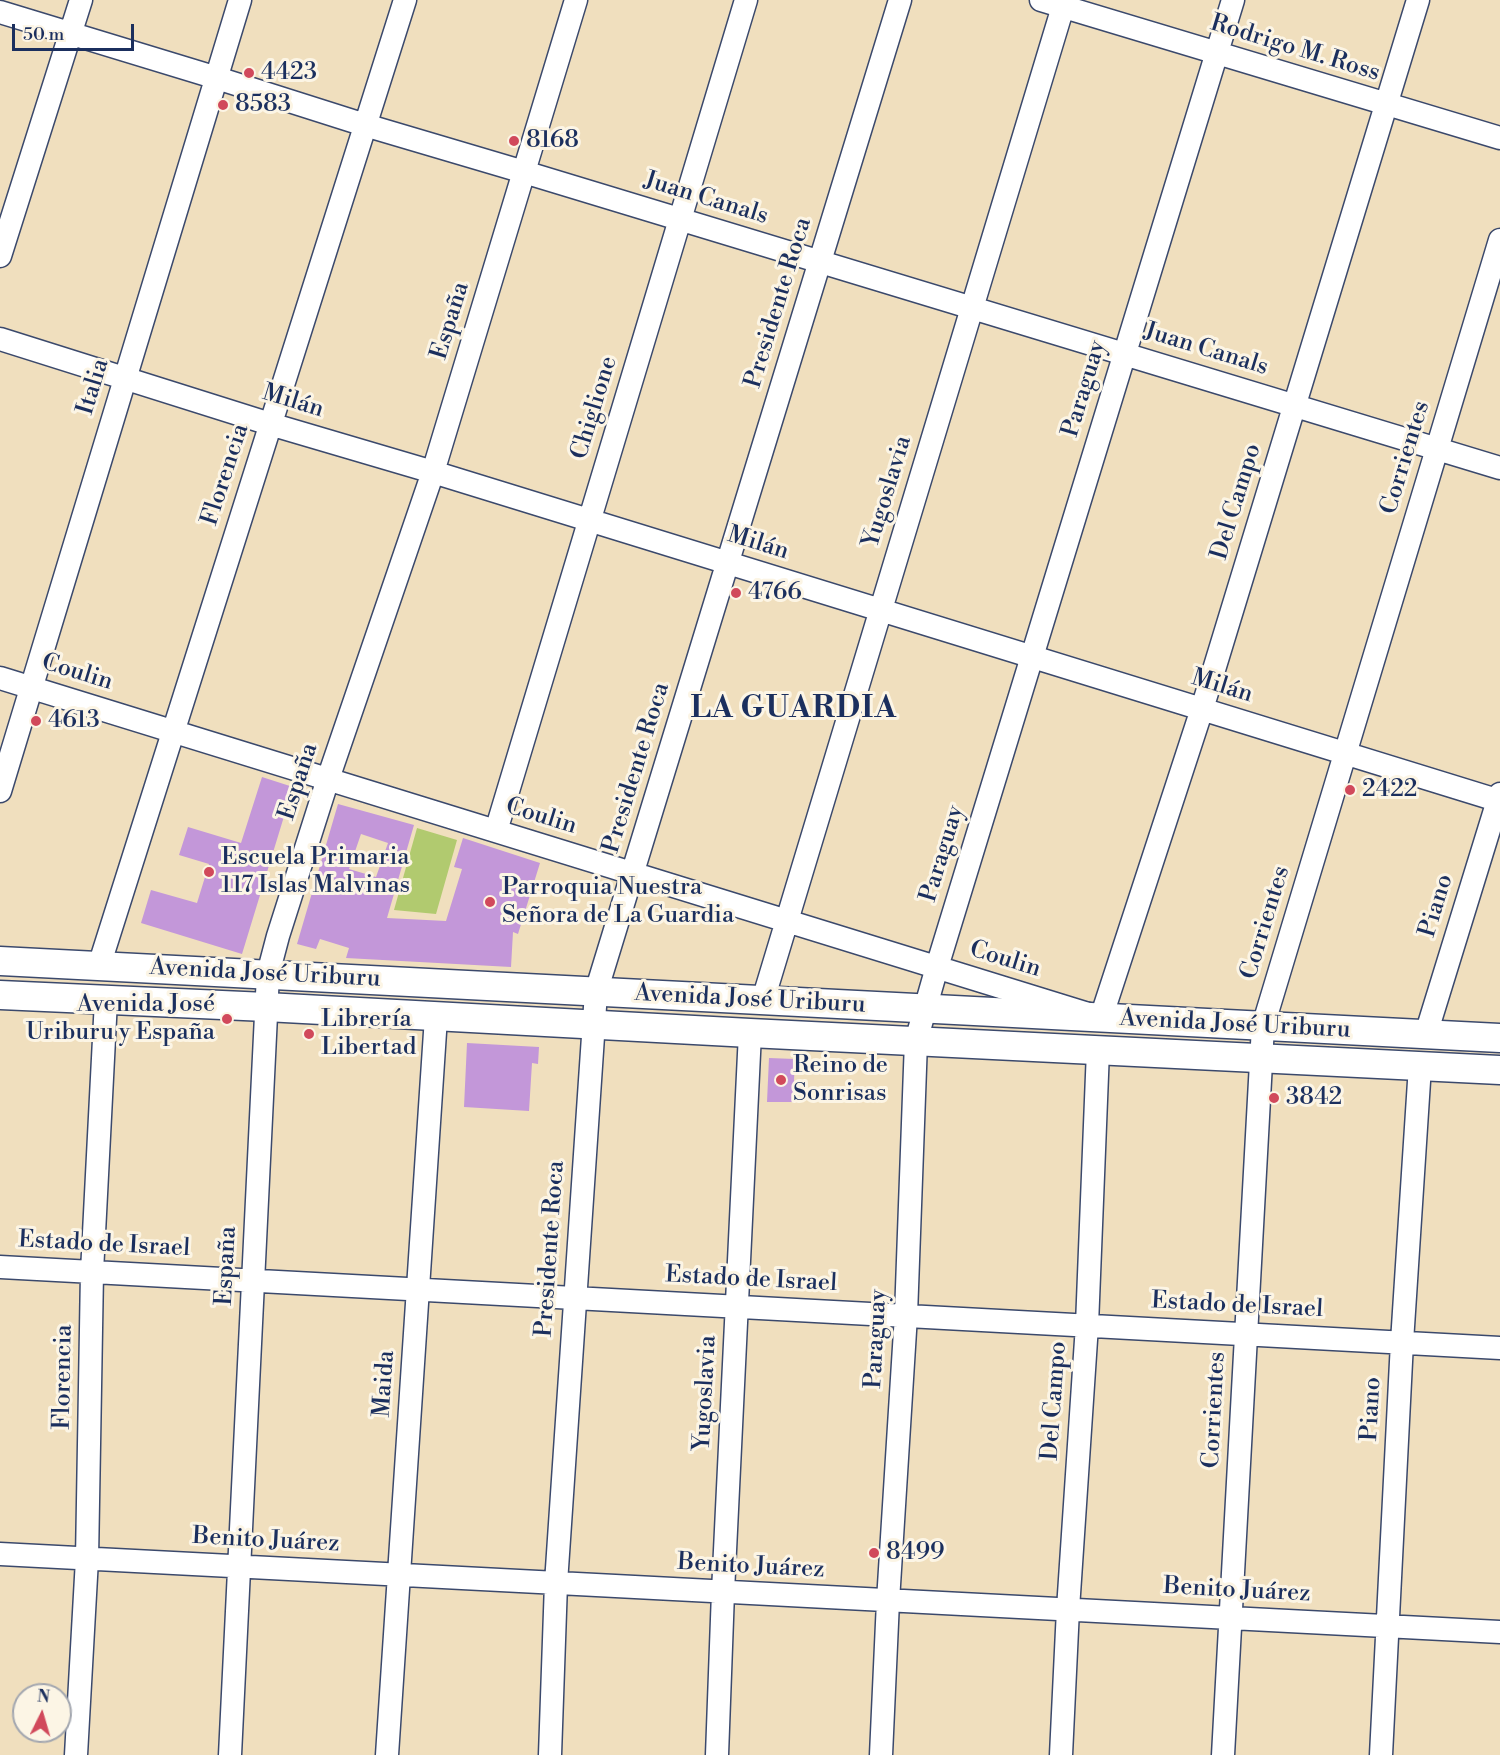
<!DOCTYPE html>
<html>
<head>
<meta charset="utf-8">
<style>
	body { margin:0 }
	#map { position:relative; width:1500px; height:1755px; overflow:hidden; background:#f0dfbe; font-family:"Libre Bodoni",serif }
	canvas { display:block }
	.north { position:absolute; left:12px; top:1683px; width:60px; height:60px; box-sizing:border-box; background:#fcf5e5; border:2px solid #a2a6af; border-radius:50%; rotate:5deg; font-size:16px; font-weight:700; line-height:24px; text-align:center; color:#1b2f5e }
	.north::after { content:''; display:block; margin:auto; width:21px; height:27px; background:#d1495b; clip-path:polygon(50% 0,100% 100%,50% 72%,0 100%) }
	.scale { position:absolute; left:12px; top:24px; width:122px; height:27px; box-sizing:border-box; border:3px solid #1b2f5e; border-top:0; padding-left:8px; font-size:18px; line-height:21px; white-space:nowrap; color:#1b2f5e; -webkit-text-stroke:4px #fcf5e5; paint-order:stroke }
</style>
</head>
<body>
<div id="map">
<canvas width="1500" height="1755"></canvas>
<div class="north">N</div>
<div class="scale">50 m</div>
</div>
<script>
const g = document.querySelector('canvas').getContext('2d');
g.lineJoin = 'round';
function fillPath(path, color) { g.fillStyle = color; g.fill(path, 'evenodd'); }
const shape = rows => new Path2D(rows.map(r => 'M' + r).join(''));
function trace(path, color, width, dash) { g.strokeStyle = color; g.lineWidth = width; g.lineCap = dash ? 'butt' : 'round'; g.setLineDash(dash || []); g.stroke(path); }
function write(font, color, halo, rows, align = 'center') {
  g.font = font + ' "Libre Bodoni",serif'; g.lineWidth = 6; g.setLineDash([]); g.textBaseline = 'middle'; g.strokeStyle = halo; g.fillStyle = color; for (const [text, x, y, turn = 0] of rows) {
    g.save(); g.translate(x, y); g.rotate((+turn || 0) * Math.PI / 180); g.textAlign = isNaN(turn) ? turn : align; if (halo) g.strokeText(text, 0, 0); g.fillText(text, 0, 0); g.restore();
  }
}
fillPath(shape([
	[417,828,457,840,436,914,394,910]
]), '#b1ca6f');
fillPath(shape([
	[262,777,293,787,242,954,141,923,151,890,197,903,209,864,179,855,188,827,241,843],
	[338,804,414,825,387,918,446,921,462,869,454,867,463,838,540,863,518,934,513,932,511,967,346,958,349,948,320,939,316,949,297,944],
	[361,834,388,843,376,877,349,869],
	[467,1043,539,1047,538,1064,532,1063,529,1111,464,1107],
	[769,1058,795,1059,793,1102,767,1102]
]), '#c397d9');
const minor = shape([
	[1041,0,1500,138],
	[0,12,217,78,365,125,524,172,1500,468],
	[0,256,81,0],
	[0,339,270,424,433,472,1500,801],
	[0,678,1101,1018,1202,709,1418,0],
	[0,791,240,0],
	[496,831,746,0],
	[99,966,405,0],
	[763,1000,1065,0],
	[1426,1034,1500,794],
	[0,1267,1500,1348],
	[0,1554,1500,1632],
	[76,1755,87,1559,92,1272,106,1000],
	[230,1755,268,974,278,936,328,779,433,472,576,0],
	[387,1755,436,1017],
	[550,1755,556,1583,596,992,900,0],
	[717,1755,723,1592,750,1033],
	[881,1755,888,1601,906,1315,916,1041,937,967,1233,0],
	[1061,1755,1068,1609,1087,1325,1098,1050],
	[1223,1755,1263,1026,1500,240],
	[1381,1755,1402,1342,1420,1066]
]);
const major = shape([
	[0,961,1500,1038],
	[0,995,266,1007,750,1033,1500,1070]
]);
trace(minor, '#3b496c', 25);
trace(major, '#3b496c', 31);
trace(minor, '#fff', 22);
trace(major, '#fff', 28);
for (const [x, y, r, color] of [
	[249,73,6,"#d1495b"],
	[223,105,6,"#d1495b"],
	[514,141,6,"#d1495b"],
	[736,593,6,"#d1495b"],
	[36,721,6,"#d1495b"],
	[1350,790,6,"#d1495b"],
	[209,872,6,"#d1495b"],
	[490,902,6,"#d1495b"],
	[227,1019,6,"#d1495b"],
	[309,1034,6,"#d1495b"],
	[781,1080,6,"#d1495b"],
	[1274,1098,6,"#d1495b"],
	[874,1553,6,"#d1495b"]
]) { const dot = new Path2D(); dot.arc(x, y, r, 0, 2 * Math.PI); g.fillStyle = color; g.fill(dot); trace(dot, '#fcf5e5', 2); }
write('24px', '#1b2f5e', '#fcf5e5', [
	["Rodrigo M. Ross",1295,49,17],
	["Juan Canals",706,199,17],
	["Presidente Roca",779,303,-73],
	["España",451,321,-73],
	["Juan Canals",1206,350,17],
	["Italia",94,387,-73],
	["Paraguay",1085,389,-73],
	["Milán",293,402,17],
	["Chiglione",595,408,-73],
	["Corrientes",1406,458,-73],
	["Florencia",226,475,-72],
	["Yugoslavia",888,492,-73],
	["Del Campo",1237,502,-73],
	["Milán",758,544,17],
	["Coulin",77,673,17],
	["Milán",1222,687,17],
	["Presidente Roca",637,768,-73],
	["España",299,782,-72],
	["Coulin",541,817,17],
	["Paraguay",943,854,-73],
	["Piano",1437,906,-73],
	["Corrientes",1266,923,-73],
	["Coulin",1005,960,17],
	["Avenida José Uriburu",265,974,3],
	["Avenida José Uriburu",750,1000,3],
	["Avenida José Uriburu",1235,1025,3],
	["Estado de Israel",104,1245,3],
	["Presidente Roca",551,1249,-86],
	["España",227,1266,-87],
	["Estado de Israel",751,1280,3],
	["Estado de Israel",1237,1306,3],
	["Paraguay",877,1339,-87],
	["Florencia",64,1377,-89],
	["Maida",385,1384,-86],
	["Yugoslavia",706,1393,-87],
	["Del Campo",1055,1401,-86],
	["Piano",1372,1409,-87],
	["Corrientes",1215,1410,-87],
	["Benito Juárez",266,1541,3],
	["Benito Juárez",751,1567,3],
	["Benito Juárez",1237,1591,3]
]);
write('24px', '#1b2f5e', '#fcf5e5', [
	["4423",261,73],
	["8583",235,105],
	["8168",526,141],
	["4766",748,593],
	["4613",48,721],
	["2422",1362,790],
	["Escuela Primaria",221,858],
	["117 Islas Malvinas",221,886],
	["Parroquia Nuestra",502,888],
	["Señora de La Guardia",502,916],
	["Avenida José",215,1005,"right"],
	["Uriburu y España",215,1033,"right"],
	["Librería",321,1020],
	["Libertad",321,1048],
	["Reino de",793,1066],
	["Sonrisas",793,1094],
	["3842",1286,1098],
	["8499",886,1553]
], 'left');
g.letterSpacing = '1.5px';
write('bold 30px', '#1b2f5e', '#fcf5e5', [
	["LA GUARDIA",794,710]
]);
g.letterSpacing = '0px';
</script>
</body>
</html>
